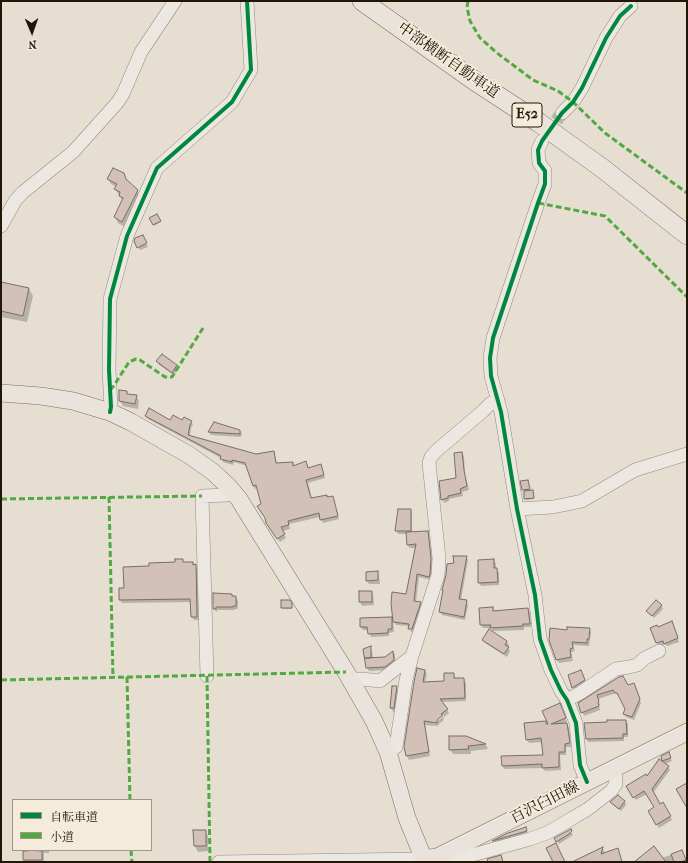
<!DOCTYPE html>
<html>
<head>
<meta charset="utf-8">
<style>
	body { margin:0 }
	#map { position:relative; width:688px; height:863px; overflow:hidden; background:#e6ded1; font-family:"IM FELL French Canon","Noto Serif JP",serif }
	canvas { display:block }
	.frame { position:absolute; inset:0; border:2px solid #231607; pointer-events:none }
	.legend { position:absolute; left:12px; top:799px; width:140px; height:52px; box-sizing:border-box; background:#f5ebdb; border:1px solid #a19686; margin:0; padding:5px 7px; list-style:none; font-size:12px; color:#231607 }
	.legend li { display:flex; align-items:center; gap:8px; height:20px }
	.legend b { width:20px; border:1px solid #a19686 }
	.north { position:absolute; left:12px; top:12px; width:40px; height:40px; -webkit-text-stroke:3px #f5ebdb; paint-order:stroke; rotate:178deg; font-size:11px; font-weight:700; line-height:16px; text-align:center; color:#231607 }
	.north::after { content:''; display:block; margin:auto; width:14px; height:18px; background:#231607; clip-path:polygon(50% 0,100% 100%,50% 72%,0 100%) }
</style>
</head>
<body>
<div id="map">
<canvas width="688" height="863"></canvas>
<div class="frame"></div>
<ul class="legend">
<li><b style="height:5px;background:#00873e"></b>自転車道</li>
<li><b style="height:5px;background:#53a941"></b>小道</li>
</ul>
<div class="north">N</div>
</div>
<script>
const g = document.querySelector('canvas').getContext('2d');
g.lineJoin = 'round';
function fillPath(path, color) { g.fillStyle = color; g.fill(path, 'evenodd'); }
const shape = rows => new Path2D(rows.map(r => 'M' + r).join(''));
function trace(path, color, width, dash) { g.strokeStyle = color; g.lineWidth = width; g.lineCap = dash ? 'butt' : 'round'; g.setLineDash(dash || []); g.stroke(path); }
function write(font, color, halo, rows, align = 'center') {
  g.font = font + ' "IM FELL French Canon","Noto Serif JP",serif'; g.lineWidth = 4; g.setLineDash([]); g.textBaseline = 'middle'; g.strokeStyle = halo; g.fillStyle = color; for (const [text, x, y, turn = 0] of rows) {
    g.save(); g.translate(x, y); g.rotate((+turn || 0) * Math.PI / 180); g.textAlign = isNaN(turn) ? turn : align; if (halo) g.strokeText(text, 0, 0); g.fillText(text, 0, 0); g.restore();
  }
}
fillPath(shape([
	[108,179,126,180,137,191,140,196,125,227,118,223,115,217,123,201,115,189,116,187,111,184],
	[157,215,161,222,154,226,150,218],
	[144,239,148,247,140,250,135,241],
	[1,283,29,289,33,296,27,322,1,317],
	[157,361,176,366,178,369,174,375,159,365],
	[127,392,128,395,136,396,139,401,138,409,123,406,120,401],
	[146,416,170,422,191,422,193,425,191,428,190,437,256,455,274,452,277,464,293,463,295,467,306,463,309,469,321,465,325,478,308,483,312,499,332,497,339,519,323,523,320,517,289,524,290,529,282,531,286,538,280,542,269,527,258,488,255,489,253,486,247,466,234,462,233,465,223,462,221,458,148,419],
	[240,431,242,434,241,437,211,435,209,432],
	[462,453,464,456,465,474,469,490,462,492,463,496,449,499,449,501,444,503,442,499,457,479],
	[522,482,528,482,530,491,533,492,534,499,526,500],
	[411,510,412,514,412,533,428,532,429,535,432,562,431,580,419,577,416,602,420,603,422,607,414,632,411,632,410,626,396,625,394,621,407,595,416,548,410,548,408,545,407,534,398,534,396,530],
	[466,557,468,560,461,600,466,601,468,605,465,620,442,615,440,612,444,592,443,590],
	[183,560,185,563,193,563,197,569,199,620,194,620,192,617,192,602,122,603,120,600,125,589,150,567,176,563],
	[494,560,496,564,496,569,499,572,499,585,481,586,479,582],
	[378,572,379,576,380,584,369,584,367,581],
	[360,592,371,592,373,595,374,605,362,606,360,602],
	[232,595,233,597,236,597,238,601,238,609,235,609,235,610,217,610,217,612,216,612,214,608],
	[282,601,292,605,292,609,283,609],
	[661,605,663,609,654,618,648,611],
	[493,608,495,612,528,609,530,613,531,627,524,627,524,630,493,631,491,628,483,628,481,625,480,609],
	[391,618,393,622,394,632,389,633,389,636,371,637,368,630,363,630,361,627],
	[674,626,679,642,667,646,665,644,659,646,651,628],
	[589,629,591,632,589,646,573,645,575,651,571,652,573,661,559,663,557,660,568,631],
	[489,631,507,642,509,645,508,647,510,651,507,657,485,643,483,640],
	[370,648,372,651,373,659,385,658,393,652,395,655,395,664,387,670,369,671,367,668],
	[425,670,427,674,425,683,445,682,453,674,456,679,463,679,466,683,466,701,442,702,449,713,443,718,444,720,439,724,438,726,425,725,430,756,409,760,407,756],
	[444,714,444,716,434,724,432,722],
	[583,674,586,684,575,691,569,675],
	[619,678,627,686,636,687,641,703,634,720,626,717,624,714,626,709,619,696,618,696,616,693,598,699,600,705,599,705,600,710,584,716,579,704],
	[396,687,399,692,396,713,394,713,391,708],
	[561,708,567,722,561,724,567,724,569,728,571,747,566,747,566,755,560,755,561,770,545,771,543,768,504,769,503,766,544,756,543,742,529,743,527,740,545,722,547,725,550,725],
	[626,721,628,724,628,737,624,737,624,741,588,742,587,739,585,724],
	[466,737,486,745,488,749,471,751,471,754,453,754,450,749],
	[670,757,672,761,665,764,663,760],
	[668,767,670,770,653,793,660,805,663,803,672,820,659,828,649,811,655,808,647,794,636,800,627,786],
	[625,801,626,805,621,811,613,805,611,802],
	[525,828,528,833,496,846,493,842,509,833],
	[570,830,573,835,559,844,556,838],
	[194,831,205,831,208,836,208,851,198,852,195,846],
	[603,849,605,853,617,849,622,862,583,862,582,858],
	[24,850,49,850,49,853,44,853,44,862,25,862],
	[682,851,687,862,635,862,662,858]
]), '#0003');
const building = shape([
	[113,168,124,173,126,179,138,190,122,222,114,217,123,198,119,196,120,192,114,189,117,184,107,179,113,168],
	[157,214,161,221,153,225,149,218,157,214],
	[143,235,147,243,137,248,134,241,135,238,143,235],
	[1,282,29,288,23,316,1,311,1,282],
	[162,354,177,365,172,373,156,361,162,354],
	[119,390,127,391,127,394,137,395,135,404,119,401,119,390],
	[149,408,170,420,173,415,182,420,184,417,192,421,190,425,188,435,256,454,274,451,276,463,293,462,293,466,306,461,308,468,321,464,324,475,306,480,311,498,327,495,327,497,333,496,338,516,320,520,319,513,288,521,289,525,281,527,285,534,277,539,266,523,265,518,257,506,261,504,256,485,253,486,245,463,232,460,232,462,220,459,221,456,145,416,149,408],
	[214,422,240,430,240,434,208,432,214,422],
	[462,452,464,470,467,486,460,489,461,493,448,496,448,498,441,500,439,481,456,478,454,453,462,452],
	[528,480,530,489,522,490,520,481,528,480],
	[533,490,534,498,524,499,524,491,533,490],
	[398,509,411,509,411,531,395,531,398,509],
	[428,531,431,558,430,574,429,577,417,574,414,601,421,602,412,629,408,629,409,624,393,622,391,603,392,592,406,594,416,544,407,545,406,532,428,531],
	[453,556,467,556,459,599,467,600,464,617,439,612,443,590,442,590,446,575,447,564,454,563,453,556],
	[175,559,183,559,183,562,193,562,193,565,196,564,197,617,191,617,190,599,119,600,119,588,124,588,123,567,149,566,149,563,175,562,175,559],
	[494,559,494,568,497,568,498,582,478,583,478,560,494,559],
	[378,571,378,580,366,581,366,572,378,571],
	[359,591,372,591,372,602,359,602,359,591],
	[213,593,232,594,232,596,236,596,236,606,233,606,233,607,216,607,216,609,213,609,213,593],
	[281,600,290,600,292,603,292,608,281,608,281,600],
	[656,600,662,605,652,616,646,611,656,600],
	[493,607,493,611,528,608,530,624,523,624,523,626,490,628,491,625,480,625,479,608,493,607],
	[392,617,392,629,388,629,388,633,368,634,367,627,360,627,360,618,392,617],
	[672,621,678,638,664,644,663,641,656,643,650,628,657,625,658,627,672,621],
	[567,627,590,628,589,639,587,639,587,643,572,642,573,648,570,649,571,657,556,660,549,640,550,628,567,630,567,627],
	[489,629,507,641,505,645,509,647,504,654,482,640,489,629],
	[371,646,371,658,365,658,385,657,393,651,394,660,385,667,366,668,363,649,371,646],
	[417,668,425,670,423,682,444,681,444,673,454,673,454,678,464,678,465,698,440,699,448,709,441,714,443,715,437,720,437,723,424,721,429,752,406,756,404,747,414,682,417,668],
	[581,670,585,680,572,688,568,675,581,670],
	[623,676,628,685,634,683,640,699,632,717,623,714,625,709,617,693,615,693,613,690,597,695,599,701,598,702,599,706,581,713,578,703,619,677,623,676],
	[392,686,397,686,394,708,390,708,392,686],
	[560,703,566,718,551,724,567,723,570,743,565,744,565,752,559,752,559,767,542,768,542,764,502,766,501,756,543,755,541,738,526,740,524,723,546,721,546,724,548,724,542,711,560,703],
	[607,720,626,720,627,734,623,734,623,738,586,739,584,723,607,722,607,720],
	[449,736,466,736,486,744,468,746,469,749,449,750,449,736],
	[669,752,671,758,662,761,661,756,669,752],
	[659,759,669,766,652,789,660,804,663,802,671,816,656,825,648,811,654,807,644,791,633,798,626,786,646,774,647,776,659,759],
	[687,783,687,808,676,789,687,783],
	[618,795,625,801,619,809,610,802,618,795],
	[526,827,527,831,492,841,508,833,526,827],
	[571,829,572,831,569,834,556,842,554,838,571,829],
	[193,830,206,830,206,846,194,846,193,830],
	[556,843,565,862,553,862,546,848,556,843],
	[654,846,666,862,634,862,654,846],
	[603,847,601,854,618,848,622,862,572,862,603,847],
	[28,850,42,851,42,860,23,860,23,851,28,851,28,850],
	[682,850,686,860,680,862,674,862,671,854,682,850],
	[501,855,503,862,488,862,487,859,501,855]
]);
fillPath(building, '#d3c1b8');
trace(building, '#766f67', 1);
trace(shape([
	[545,136,562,113]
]), '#bfb6a9', 13, [13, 6]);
const minor = shape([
	[562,113,573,102,582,88,606,38,620,16,631,6],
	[542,141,538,150,539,163,545,171,545,184,538,203,493,338,490,358,491,376,501,412,517,509,535,595,540,639,551,670,561,691,567,700,576,723,580,765,587,782],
	[1,226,15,201,22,193,73,152,117,103,123,94,141,52,175,1],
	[110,412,111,407,109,370,110,299,127,236,157,168,232,102,251,70,247,1],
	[517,509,553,507,582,501,635,470,687,454],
	[207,676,202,496,228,495,234,492],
	[352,681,356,679,362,679,380,681,412,656],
	[567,700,580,693,616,669,629,667,637,665,645,658,659,651],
	[388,752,396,747,406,680,412,656,438,575,439,558,429,463,431,457,435,452,483,411,491,403,498,400],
	[219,862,423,859],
	[447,862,530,839,547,833,566,822,588,809,611,791,616,784,615,768]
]);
const major = shape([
	[1,393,41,396,73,401,110,412,131,422,189,455,213,472,228,486,239,499,263,538,346,672,374,721,388,752,407,818,425,862],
	[423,859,437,857,687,732]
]);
const highway = shape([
	[362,1,475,81,538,122,602,168,687,235]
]);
trace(minor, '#918b82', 14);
trace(major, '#766f67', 18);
trace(highway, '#766f67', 20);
trace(minor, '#ece7e0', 13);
trace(major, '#e9e3db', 17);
trace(highway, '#e9e3db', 19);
trace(shape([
	[468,1,467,7,470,21,480,38,497,53,533,80,558,91,573,102,605,133,687,193],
	[538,203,605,216,687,297],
	[110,390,113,387,129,362,136,359,140,360,165,377,172,377,203,328],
	[109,497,113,678],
	[1,499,202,496],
	[207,676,210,862],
	[127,677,130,800],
	[1,680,346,672],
	[131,850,132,862]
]), '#53a941', 3, [6, 3]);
trace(shape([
	[110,412,111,407,109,370,110,299,127,236,157,168,232,102,251,70,247,1],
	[587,782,580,765,576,723,567,700,561,691,551,670,540,639,535,595,517,509,501,412,491,376,490,358,493,338,538,203,545,184,545,171,539,163,538,150,542,141,562,113,573,102,582,88,606,38,620,16,631,6]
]), '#00873e', 4);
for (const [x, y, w] of [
	[527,115,30]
]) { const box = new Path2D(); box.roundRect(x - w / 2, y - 12, w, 24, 3); g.fillStyle = '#f5ebdb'; g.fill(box); trace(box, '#231607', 1); }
write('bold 14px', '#231607', null, [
	["E52",527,115]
]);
write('15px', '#231607', '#f5ebdb', [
	["中部横断自動車道",448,61,35],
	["百沢臼田線",545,803,-27]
]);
</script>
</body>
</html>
